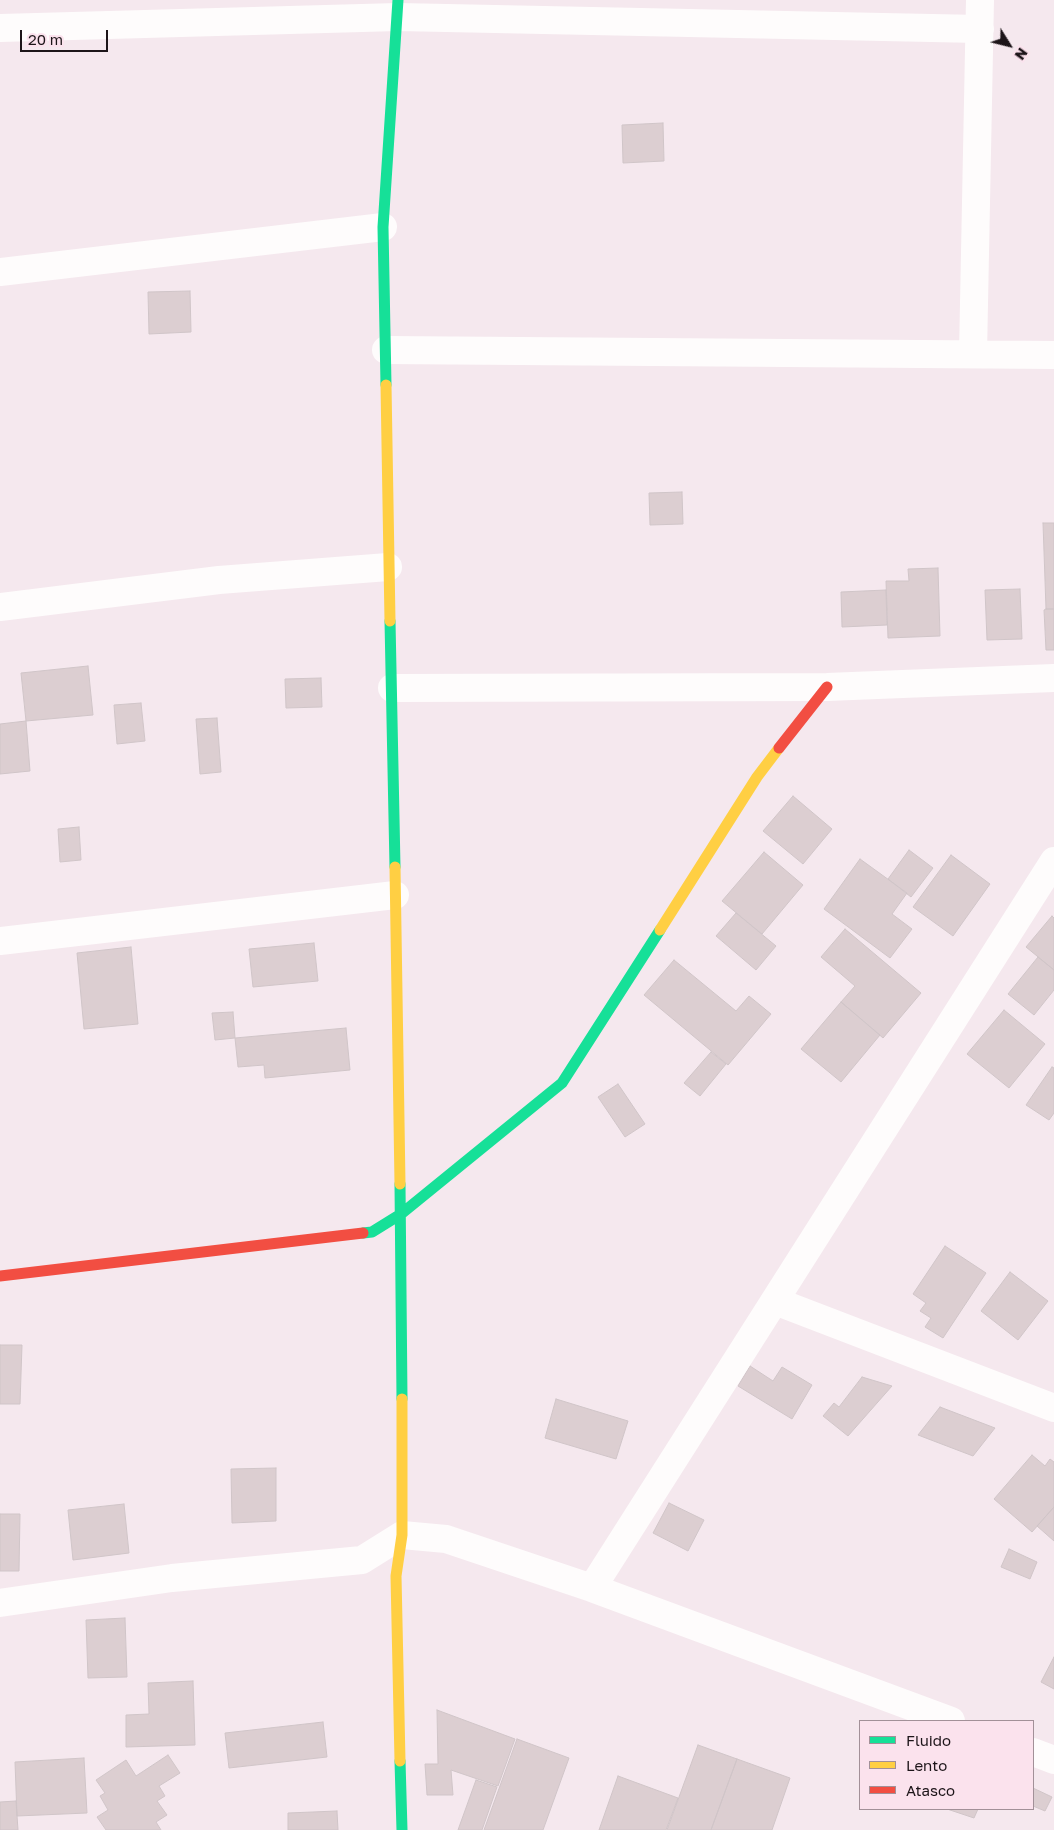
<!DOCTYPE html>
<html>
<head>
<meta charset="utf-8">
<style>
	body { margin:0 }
	#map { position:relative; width:1054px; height:1830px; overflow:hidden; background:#f5e8ee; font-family:"Golos Text",sans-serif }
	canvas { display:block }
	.legend { position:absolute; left:859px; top:1720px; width:175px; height:90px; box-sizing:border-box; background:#fbe2ed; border:1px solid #a29098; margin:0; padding:6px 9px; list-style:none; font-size:15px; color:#1d1519 }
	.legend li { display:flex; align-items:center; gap:10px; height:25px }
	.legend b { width:25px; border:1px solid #a29098 }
	.north { position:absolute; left:984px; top:20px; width:50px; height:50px; -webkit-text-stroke:4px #fbe2ed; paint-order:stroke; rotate:126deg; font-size:14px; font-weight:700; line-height:20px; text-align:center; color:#1d1519 }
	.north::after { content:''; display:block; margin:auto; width:18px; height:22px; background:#1d1519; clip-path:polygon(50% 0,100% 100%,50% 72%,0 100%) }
	.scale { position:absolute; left:20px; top:30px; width:88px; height:22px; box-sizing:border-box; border:2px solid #1d1519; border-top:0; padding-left:6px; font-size:15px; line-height:18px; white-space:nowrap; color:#1d1519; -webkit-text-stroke:4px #fbe2ed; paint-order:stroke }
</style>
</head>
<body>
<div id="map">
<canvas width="1054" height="1830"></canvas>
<ul class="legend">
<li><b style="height:6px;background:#16e098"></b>Fluido</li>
<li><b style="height:6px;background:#ffcf43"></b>Lento</li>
<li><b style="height:6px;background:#f24e42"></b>Atasco</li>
</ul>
<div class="north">N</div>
<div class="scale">20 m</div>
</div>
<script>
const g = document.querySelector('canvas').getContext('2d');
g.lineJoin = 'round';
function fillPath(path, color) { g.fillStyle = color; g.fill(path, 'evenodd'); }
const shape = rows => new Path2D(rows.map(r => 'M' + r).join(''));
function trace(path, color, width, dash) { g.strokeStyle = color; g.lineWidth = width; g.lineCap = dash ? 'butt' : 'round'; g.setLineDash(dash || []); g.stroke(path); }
const building = shape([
	[663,123,664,161,623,163,622,125,663,123],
	[190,291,191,332,149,334,148,292,190,291],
	[682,492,683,524,650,525,649,493,682,492],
	[1043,523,1054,523,1054,609,1046,609,1043,523],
	[938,568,940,636,888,638,886,581,909,581,908,569,938,568],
	[1020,589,1022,639,987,640,985,590,1020,589],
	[886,590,887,625,842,627,841,592,886,590],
	[1046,609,1054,609,1054,650,1046,650,1044,610,1046,609],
	[88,666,93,715,26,721,21,673,88,666],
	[321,678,322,707,286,708,285,679,321,678],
	[141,703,145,741,117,744,114,705,141,703],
	[217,718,221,772,200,774,196,719,217,718],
	[26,721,30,771,0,774,0,724,26,721],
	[793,796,832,829,803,864,763,831,793,796],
	[79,827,81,860,60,862,58,829,79,827],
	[909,850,933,868,911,897,888,879,909,850],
	[764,852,803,885,762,934,722,901,764,852],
	[951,855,990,884,953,936,913,907,951,855],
	[860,859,907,893,892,914,912,929,890,958,824,909,860,859],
	[736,913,776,946,756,970,716,936,736,913],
	[1052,916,1054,918,1054,970,1026,947,1052,916],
	[845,929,921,993,883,1038,841,1002,855,986,821,957,845,929],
	[314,943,318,981,253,987,249,949,314,943],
	[131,947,138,1024,84,1029,77,953,131,947],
	[1038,957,1054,970,1054,990,1034,1015,1008,994,1038,957],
	[674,960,736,1011,749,996,771,1014,728,1065,644,995,674,960],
	[841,1002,880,1035,841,1082,801,1049,841,1002],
	[1004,1010,1045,1044,1009,1088,967,1054,1004,1010],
	[233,1012,235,1038,215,1040,212,1013,233,1012],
	[346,1028,350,1070,265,1078,264,1065,238,1067,235,1038,346,1028],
	[711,1052,726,1064,700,1096,684,1083,711,1052],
	[1052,1067,1054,1068,1054,1113,1049,1120,1026,1105,1052,1067],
	[618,1084,645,1124,625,1137,598,1097,618,1084],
	[945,1246,986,1273,943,1338,925,1327,931,1318,920,1311,926,1303,913,1294,945,1246],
	[1010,1272,1048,1301,1018,1340,981,1311,1010,1272],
	[0,1345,22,1345,20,1404,0,1404,0,1345],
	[750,1366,773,1381,782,1367,812,1385,792,1419,738,1386,750,1366],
	[862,1377,892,1386,848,1436,823,1416,834,1403,839,1407,862,1377],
	[556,1399,628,1421,616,1459,545,1438,556,1399],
	[940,1407,995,1428,973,1456,918,1435,940,1407],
	[1032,1455,1045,1466,1050,1459,1054,1462,1054,1507,1032,1532,994,1499,1032,1455],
	[276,1468,276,1521,232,1523,231,1469,276,1468],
	[669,1503,704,1520,688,1551,653,1533,669,1503],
	[124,1504,129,1553,73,1560,68,1510,124,1504],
	[1054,1507,1054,1541,1037,1526,1054,1507],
	[0,1514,20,1514,19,1571,0,1571,0,1514],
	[1009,1549,1037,1562,1030,1579,1001,1567,1009,1549],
	[125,1618,127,1677,88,1678,86,1620,125,1618],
	[1054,1657,1054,1689,1041,1682,1054,1657],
	[193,1681,195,1745,126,1747,126,1715,149,1714,148,1683,193,1681],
	[437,1710,515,1739,498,1786,451,1770,453,1795,427,1795,425,1764,438,1764,437,1710],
	[323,1722,327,1757,229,1768,225,1733,323,1722],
	[517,1739,569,1758,543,1830,484,1830,517,1739],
	[698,1745,737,1759,711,1830,667,1830,698,1745],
	[168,1755,180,1773,159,1786,165,1796,157,1801,167,1815,156,1822,161,1830,106,1830,97,1817,108,1810,100,1796,105,1793,96,1780,126,1760,136,1776,168,1755],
	[84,1758,87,1813,17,1816,15,1762,84,1758],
	[737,1759,790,1778,772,1830,711,1830,737,1759],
	[618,1776,678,1798,666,1830,599,1830,618,1776],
	[476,1780,497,1787,482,1830,458,1830,476,1780],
	[1033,1788,1052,1797,1045,1811,1033,1806,1033,1788],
	[16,1801,18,1830,0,1830,0,1802,16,1801],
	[947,1809,978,1809,974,1818,947,1809],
	[337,1811,338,1830,288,1830,288,1813,337,1811]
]);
fillPath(building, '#dcced1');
trace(building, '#d0c5c8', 1);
trace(shape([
	[0,28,398,17,980,29],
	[0,272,383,227],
	[386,350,1054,355],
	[973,354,980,0],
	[0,607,219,580,388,567],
	[392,688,827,687,1054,678],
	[0,941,395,895],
	[775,1301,1054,1408],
	[592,1588,1054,861],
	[0,1603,172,1578,362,1560,402,1535,446,1539,592,1588,951,1721],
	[1033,1752,1054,1760]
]), '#fefcfc', 28);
trace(shape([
	[386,385,383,227,398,0],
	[390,621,395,867],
	[400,1184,402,1399],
	[363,1233,372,1232,401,1214,562,1083,660,930],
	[400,1761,402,1830]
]), '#16e098', 11);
trace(shape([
	[386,385,390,621],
	[395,867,400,1184],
	[660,930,757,777,779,748],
	[400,1761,396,1576,402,1535,402,1399]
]), '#ffcf43', 11);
trace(shape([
	[779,748,827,687],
	[0,1276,363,1233]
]), '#f24e42', 11);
</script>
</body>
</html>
